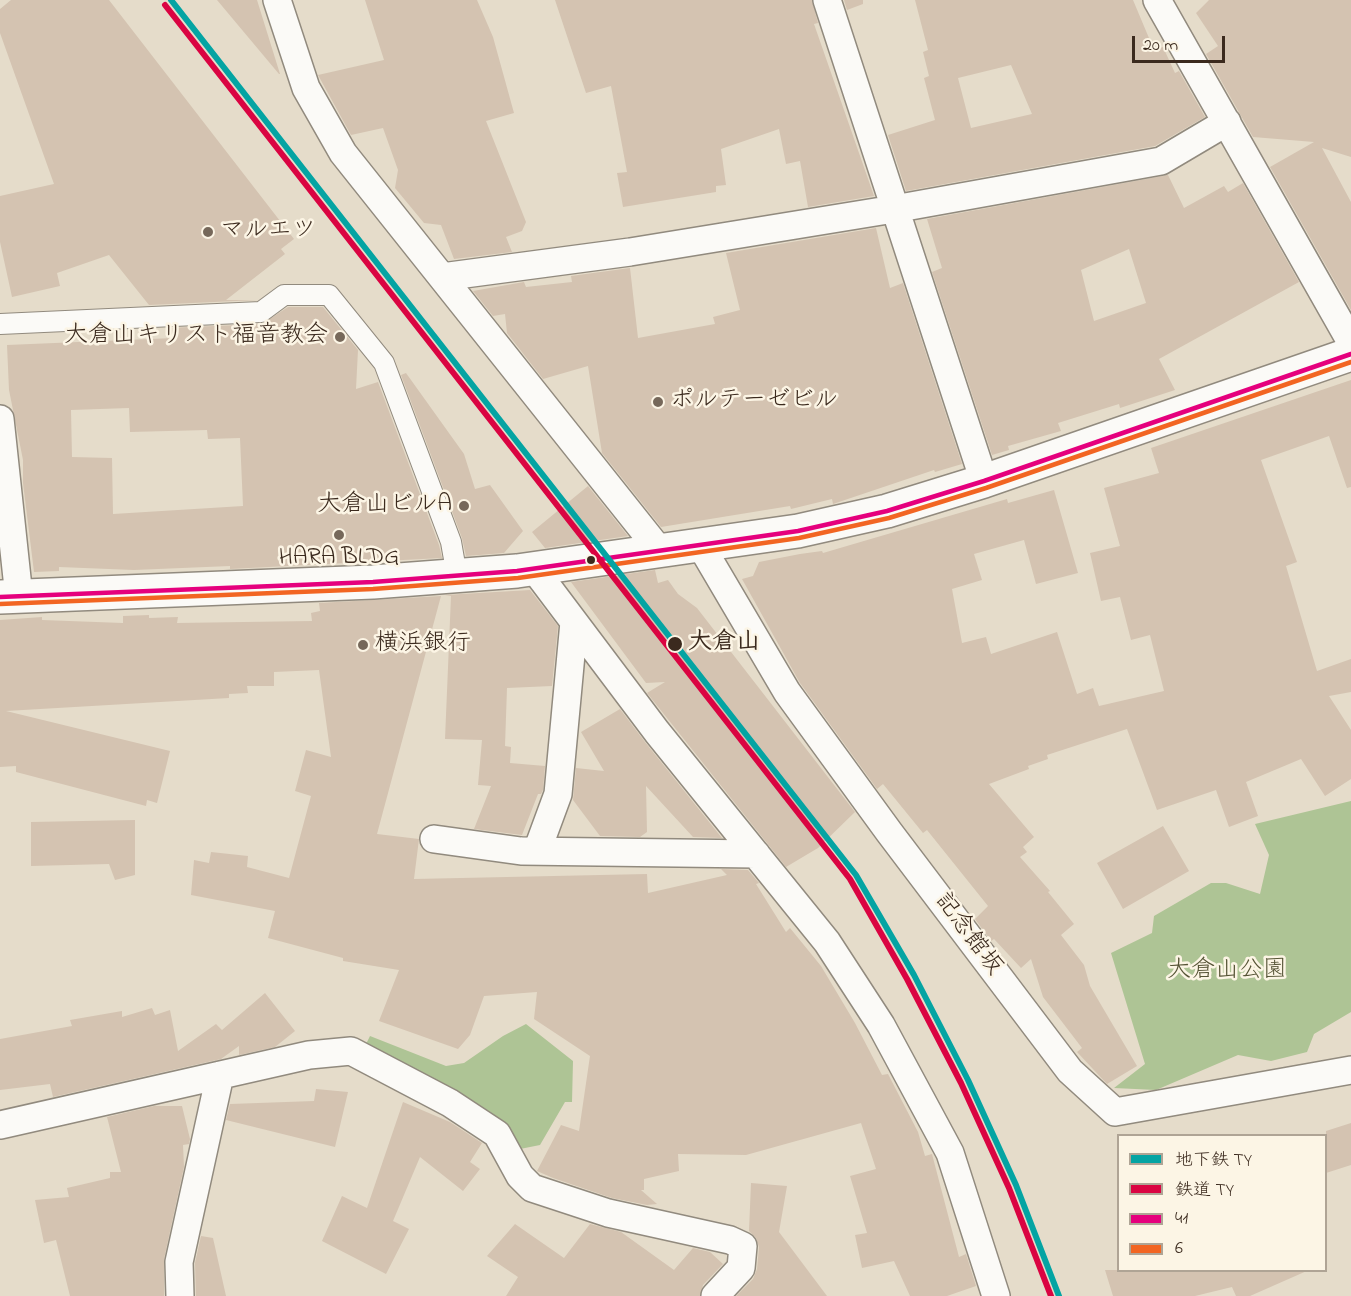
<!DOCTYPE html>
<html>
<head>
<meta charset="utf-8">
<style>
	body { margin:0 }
	#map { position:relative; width:1351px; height:1296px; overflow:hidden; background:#e5dcca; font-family:"Indie Flower","Klee One",sans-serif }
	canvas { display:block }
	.legend { position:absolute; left:1117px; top:1134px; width:210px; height:138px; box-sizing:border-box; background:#fcf5e5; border:2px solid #afa495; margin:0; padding:8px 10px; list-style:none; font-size:18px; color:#3b2a1e }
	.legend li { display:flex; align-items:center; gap:12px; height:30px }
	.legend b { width:30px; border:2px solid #afa495 }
	.scale { position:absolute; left:1132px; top:36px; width:93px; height:27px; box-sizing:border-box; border:3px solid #3b2a1e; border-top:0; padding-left:8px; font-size:18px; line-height:21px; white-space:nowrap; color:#3b2a1e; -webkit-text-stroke:4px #fcf5e5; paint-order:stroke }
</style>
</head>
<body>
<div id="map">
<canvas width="1351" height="1296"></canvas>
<ul class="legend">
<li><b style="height:8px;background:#04a4a3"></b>地下鉄 TY</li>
<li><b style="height:8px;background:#da0442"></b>鉄道 TY</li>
<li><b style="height:8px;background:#e5007d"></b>41</li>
<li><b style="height:8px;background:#f26522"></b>6</li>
</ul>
<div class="scale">20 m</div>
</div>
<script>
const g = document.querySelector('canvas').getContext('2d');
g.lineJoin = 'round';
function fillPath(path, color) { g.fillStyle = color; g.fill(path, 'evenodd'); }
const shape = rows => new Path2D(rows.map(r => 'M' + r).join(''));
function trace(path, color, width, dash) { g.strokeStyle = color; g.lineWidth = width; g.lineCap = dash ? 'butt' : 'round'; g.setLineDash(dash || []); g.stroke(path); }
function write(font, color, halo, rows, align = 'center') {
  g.font = font + ' "Indie Flower","Klee One",sans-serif'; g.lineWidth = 5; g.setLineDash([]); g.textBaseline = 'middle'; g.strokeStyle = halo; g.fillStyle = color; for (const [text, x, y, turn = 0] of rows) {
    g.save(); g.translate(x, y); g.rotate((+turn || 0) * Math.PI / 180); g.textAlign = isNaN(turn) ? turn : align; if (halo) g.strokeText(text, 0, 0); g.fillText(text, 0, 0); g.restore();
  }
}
fillPath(shape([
	[1351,801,1351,1012,1314,1034,1307,1052,1271,1061,1238,1055,1156,1090,1114,1088,1145,1064,1111,953,1152,933,1154,916,1211,883,1226,883,1260,894,1269,855,1255,824],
	[526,1024,573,1061,572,1102,565,1102,540,1145,515,1150,364,1048,370,1036,446,1066,464,1063,503,1036]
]), '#aec495');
fillPath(shape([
	[11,0,109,0,294,239,281,249,285,254,226,300,258,300,149,305,109,255,57,273,60,286,12,297,0,242,0,196,54,184,0,33,0,9],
	[217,0,257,0,280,74,279,74],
	[365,0,477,0,493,37,514,113,486,121,526,222,522,231,506,237,512,252,454,259,441,225,424,223,395,188,398,170,383,128,351,135,318,75,384,60],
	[555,0,812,0,818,23,814,24,874,196,808,207,800,161,786,164,779,129,721,149,726,185,716,186,716,192,623,207,617,173,627,172,611,86,586,93],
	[844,0,863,0,863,4,847,10],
	[915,0,1133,0,1154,50,1163,47,1175,73,1179,71,1205,117,1155,146,906,191,888,135,935,120,924,78,929,76,923,52,928,50],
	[1011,65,1032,114,971,128,958,78],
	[1209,0,1351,0,1351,157,1322,148,1351,202,1351,310,1270,167,1314,142,1253,137,1206,54,1218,46,1196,13],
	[1168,175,1184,208,1224,186,1228,192,1243,183,1299,282,1159,359,1175,390,1120,408,1119,404,1058,423,1061,431,1008,446,1009,450,992,455,932,272,942,268,927,219],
	[1129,249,1146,303,1094,321,1081,270],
	[876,228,890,288,903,283,962,464,935,472,934,470,833,504,832,499,791,509,790,506,661,527,602,453,588,366,543,379,507,333,505,314,493,316,473,291,524,282,526,287,572,282,571,276,630,268,638,338,715,324,713,317,740,310,726,253],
	[288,307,323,307,358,350,356,389,378,382,439,545,442,558,230,569,230,566,134,570,59,567,59,571,34,572,23,483,23,460,9,390,7,345,174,338,167,328,262,324],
	[129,408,130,432,207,430,208,439,240,438,243,506,113,514,112,458,72,457,71,410],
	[406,373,464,454,475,489,490,485,523,531,504,553,466,556,462,538,401,375],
	[1351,380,1351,487,1347,488,1329,436,1261,460,1297,562,1286,566,1317,671,1351,659,1351,692,1329,696,1351,730,1351,779,1325,796,1301,759,1246,782,1258,816,1229,827,1216,790,1157,810,1127,729,1047,755,1048,759,1028,766,1029,769,989,784,1034,837,1023,847,1027,852,1020,857,1050,891,1048,892,1074,924,1061,935,1084,965,1090,986,1137,1066,1107,1084,1077,1052,1082,1048,1043,997,1031,959,1021,968,994,939,991,941,975,919,988,906,927,830,923,833,883,784,877,789,800,683,742,579,753,576,759,562,800,554,822,551,823,553,1007,499,1008,503,1054,490,1078,573,1036,584,1024,540,974,554,982,580,952,589,962,643,986,637,991,654,1057,632,1077,694,1093,688,1099,706,1164,691,1150,635,1131,640,1120,597,1101,601,1090,553,1120,546,1104,488,1159,473,1151,448],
	[588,486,628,536,545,548,532,532],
	[655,570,658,583,668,580,678,594,697,608,855,812,818,848,786,867,647,693,665,682,646,683,571,582],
	[530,590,558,626,552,686,507,688,505,746,511,747,510,763,545,766,543,790,541,794,538,794,522,835,474,829,491,786,478,785,482,740,445,739,451,596,445,595],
	[441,596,377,834,419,839,414,879,647,874,648,893,727,875,721,869,748,870,759,883,756,884,786,932,790,928,821,966,855,1023,882,1075,888,1074,918,1132,925,1156,932,1154,959,1257,966,1254,976,1286,947,1296,910,1296,894,1261,862,1268,855,1235,867,1233,850,1176,876,1169,861,1123,746,1155,678,1154,679,1171,644,1179,644,1190,641,1190,657,1204,647,1205,612,1198,553,1178,537,1171,561,1125,579,1131,590,1056,534,1019,537,992,484,996,470,1035,458,1049,379,1021,399,970,343,961,343,958,268,938,275,911,191,895,194,860,209,863,211,852,248,856,247,867,289,878,311,796,295,791,306,750,331,757,319,670,274,672,274,686,247,686,248,693,229,694,229,698,6,711,170,751,157,803,147,800,146,806,16,772,16,766,0,767,0,620,42,617,42,620,123,623,123,616,149,615,149,618,178,617,177,623,312,621,311,613,320,611,319,603],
	[620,709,645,742,722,838,693,837,646,786,647,832,640,837,600,836,573,800,576,768,604,771,581,732],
	[135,820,135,875,115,880,109,864,31,866,31,822],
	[1163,826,1189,871,1123,909,1097,863],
	[265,993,295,1031,275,1047,239,1055,239,1046,221,1059,53,1097,50,1084,0,1090,0,1039,72,1026,70,1020,122,1011,122,1017,152,1008,155,1015,170,1010,178,1051,216,1024,222,1030],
	[316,1089,348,1092,335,1147,226,1120,230,1104,314,1101],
	[403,1102,450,1122,482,1143,470,1162,480,1169,463,1191,420,1157,393,1221,409,1229,386,1274,322,1241,342,1196,367,1208],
	[154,1106,182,1106,190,1139,189,1144,183,1145,184,1167,164,1259,164,1296,70,1296,56,1240,44,1243,35,1200,69,1197,67,1188,110,1178,110,1172,121,1172,107,1117],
	[1351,1123,1351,1165,1326,1173,1326,1131],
	[751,1183,787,1186,779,1232,827,1296,736,1296,753,1279,757,1269,759,1247,756,1238,749,1231],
	[515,1224,564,1258,590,1224,621,1232,674,1270,693,1248,710,1252,723,1264,703,1285,700,1296,506,1296,518,1277,487,1256],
	[201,1236,213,1238,226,1296,196,1296,195,1263],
	[1105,1270,1309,1270,1250,1296,1236,1296,1232,1287,1195,1296,1113,1296]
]), '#d4c3b1');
const pedestrian = shape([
	[0,324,261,312,284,295,329,295,384,363,451,542,457,576]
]);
const minor = shape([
	[277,0,306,88,343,153,660,551],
	[827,0,984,481],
	[1157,0,1351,342],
	[442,277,630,252,894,209,1161,161,1227,122],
	[0,419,19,597],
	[701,546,787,692,889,832,1070,1071,1115,1112,1351,1070],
	[535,570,657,732,827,942,881,1025,950,1153,996,1296],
	[434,839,521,851,756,854],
	[537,851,558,794,574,622],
	[0,1125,309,1055,351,1051,450,1103,497,1134,520,1176,532,1188,608,1213,730,1240,743,1246,741,1268,715,1296],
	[180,1296,179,1262,220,1075]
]);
const tertiary = shape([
	[0,597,373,582,517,571,798,531,887,511,984,481,1351,354]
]);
trace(pedestrian, '#918a7e', 22);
trace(minor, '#918a7e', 30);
trace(tertiary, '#918a7e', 36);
trace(pedestrian, '#fbfaf7', 20);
trace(minor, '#fbfaf7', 27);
trace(tertiary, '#fbfaf7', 33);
trace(shape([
	[0,597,373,582,517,571,798,531,887,511,984,481,1351,354]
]), '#e5007d', 4.5);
trace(shape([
	[0,604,373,589,518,578,799,538,889,518,986,488,1351,362]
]), '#f26522', 4.5);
trace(shape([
	[165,5,850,879,907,979,961,1083,1009,1188,1051,1296]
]), '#da0442', 6);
trace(shape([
	[171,0,856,875,914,975,968,1080,1016,1185,1059,1296]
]), '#04a4a3', 6);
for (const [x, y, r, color] of [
	[208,232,6,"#76685a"],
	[340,337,6,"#76685a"],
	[658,402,6,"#76685a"],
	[464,506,6,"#76685a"],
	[339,535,6,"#76685a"],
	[591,560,5,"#3b2a1e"],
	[675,644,8,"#3b2a1e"],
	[363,645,6,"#76685a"]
]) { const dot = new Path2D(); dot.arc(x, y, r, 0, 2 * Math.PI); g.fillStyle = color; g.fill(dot); trace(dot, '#fcf5e5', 2); }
write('24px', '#3b2a1e', '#fcf5e5', [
	["マルエツ",220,232],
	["大倉山キリスト福音教会",328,337,"right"],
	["ポルテーゼビル",670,402],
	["大倉山ビルA",452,506,"right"],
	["HARA BLDG",339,559,"center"],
	["横浜銀行",375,645]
], 'left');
write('bold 24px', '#3b2a1e', '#fcf5e5', [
	["大倉山",688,644]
], 'left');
write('24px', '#3b2a1e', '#fcf5e5', [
	["記念館坂",967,935,53]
]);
write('24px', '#555335', '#fcf5e5', [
	["大倉山公園",1227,972]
]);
</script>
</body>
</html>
